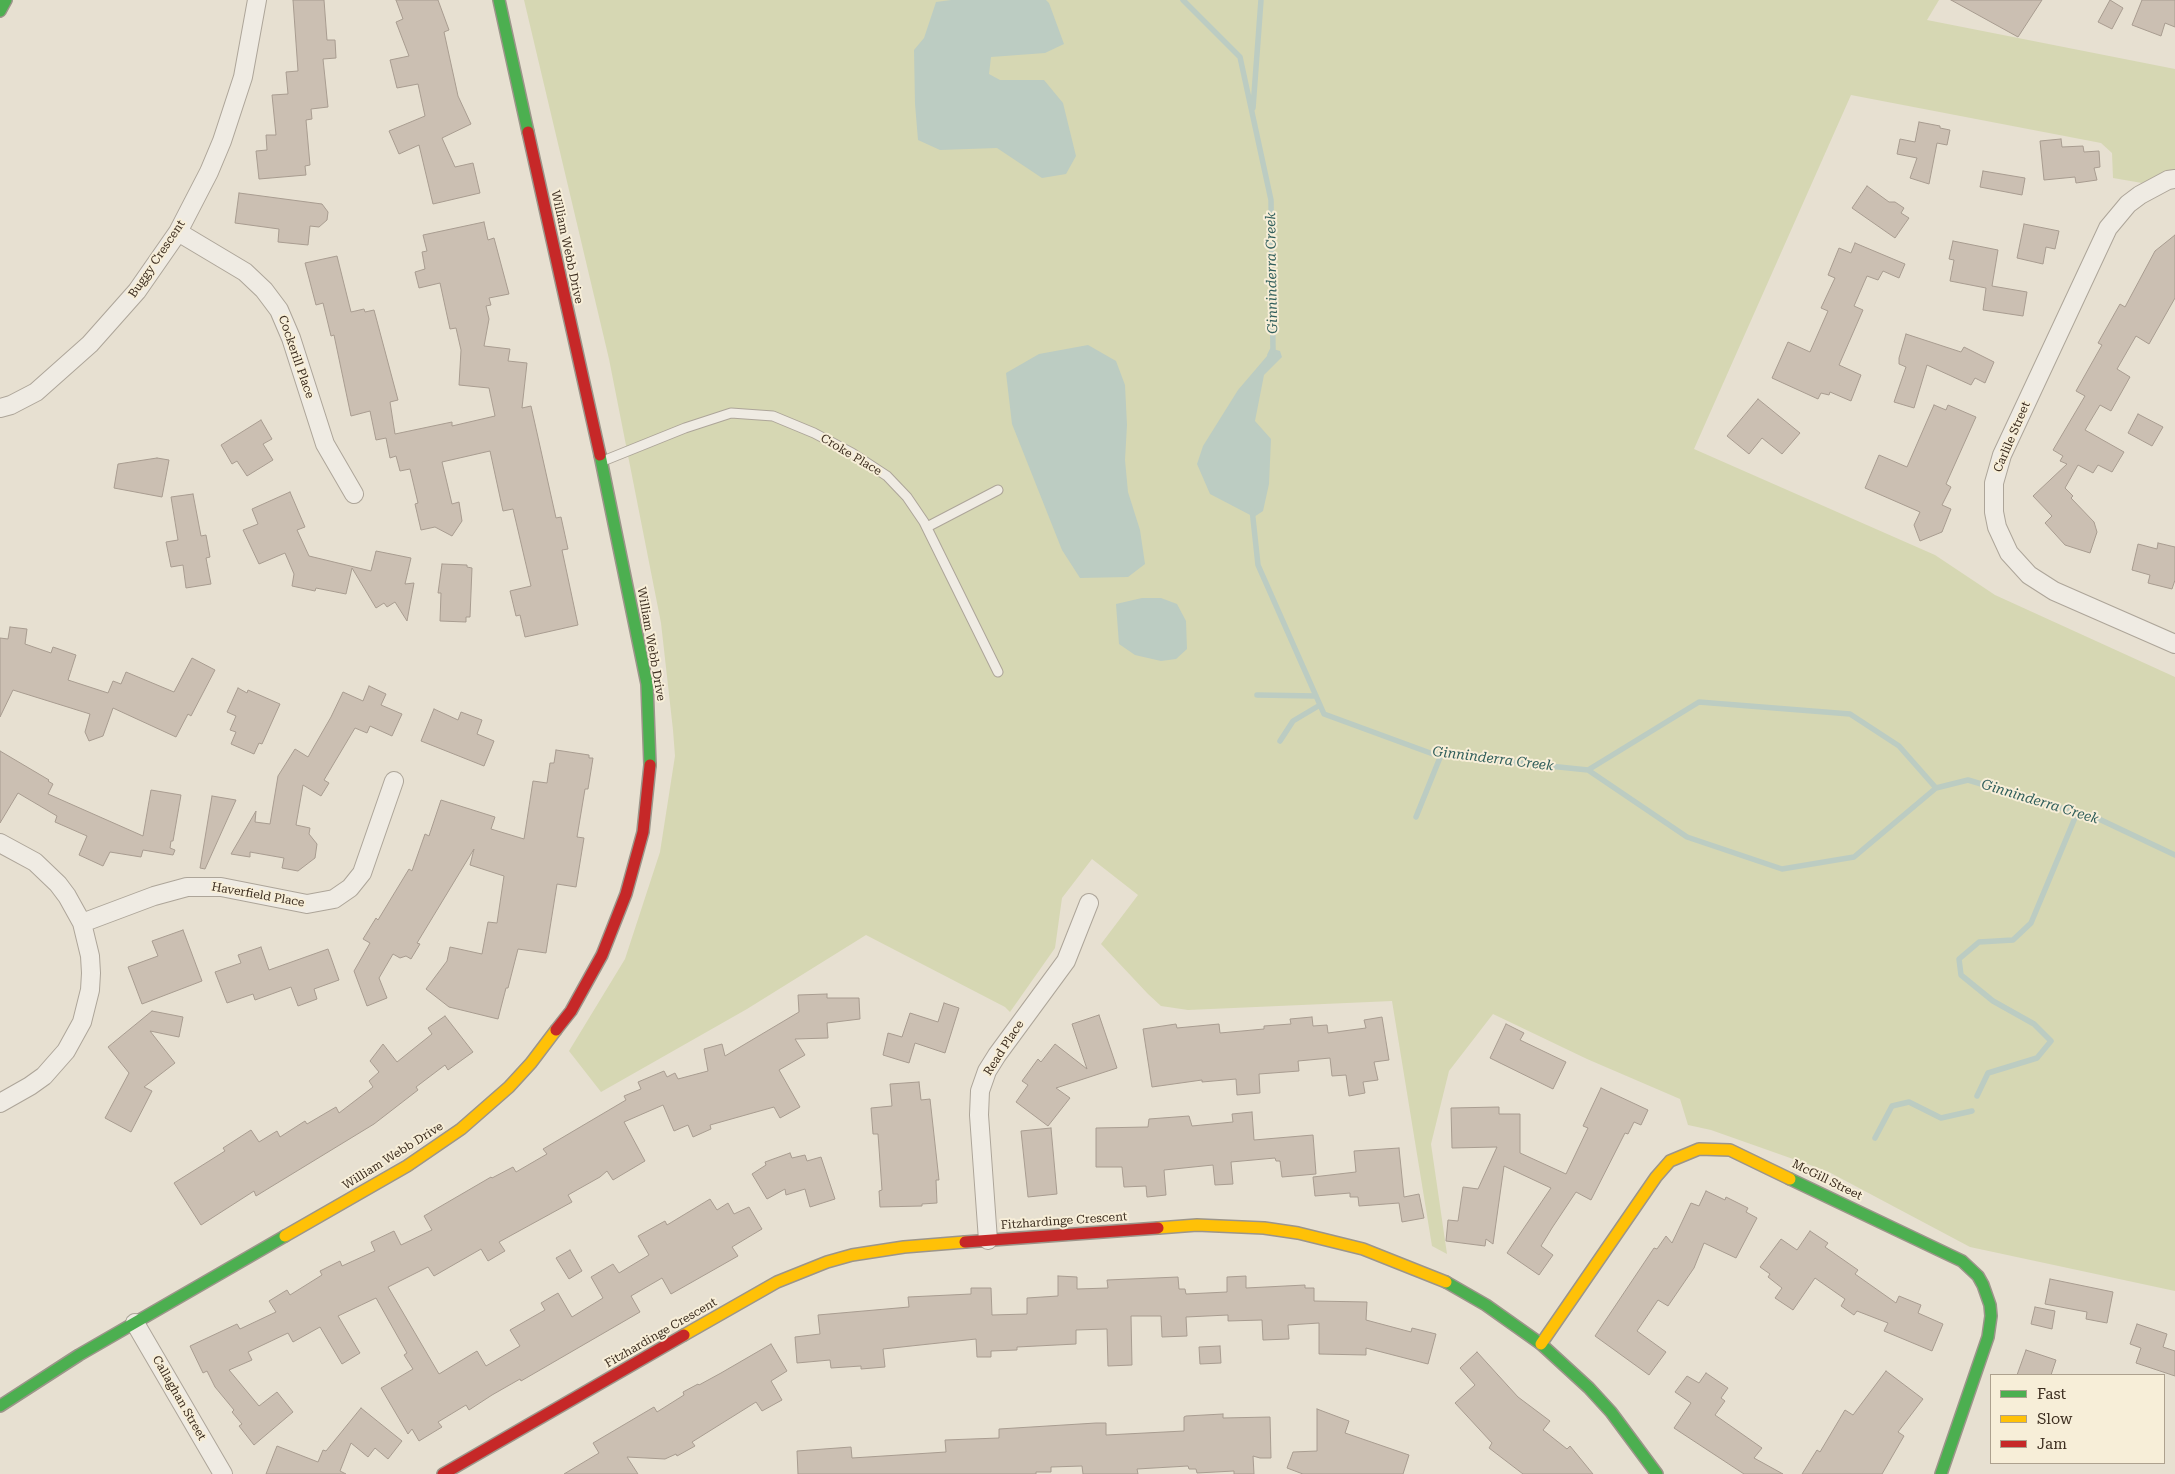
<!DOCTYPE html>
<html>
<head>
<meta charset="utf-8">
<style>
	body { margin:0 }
	#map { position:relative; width:2175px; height:1474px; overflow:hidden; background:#e7e0d1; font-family:"Roboto Serif",serif }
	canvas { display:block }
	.legend { position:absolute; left:1990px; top:1374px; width:175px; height:90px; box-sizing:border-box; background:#f7eed8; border:1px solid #ada18e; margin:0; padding:6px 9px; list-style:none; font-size:15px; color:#3d2e20 }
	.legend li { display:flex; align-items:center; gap:10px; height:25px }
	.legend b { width:25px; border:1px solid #ada18e }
</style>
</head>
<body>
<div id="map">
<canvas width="2175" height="1474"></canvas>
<ul class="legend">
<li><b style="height:6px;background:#4caf50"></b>Fast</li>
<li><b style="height:6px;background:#ffc107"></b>Slow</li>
<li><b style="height:6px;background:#c62828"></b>Jam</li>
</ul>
</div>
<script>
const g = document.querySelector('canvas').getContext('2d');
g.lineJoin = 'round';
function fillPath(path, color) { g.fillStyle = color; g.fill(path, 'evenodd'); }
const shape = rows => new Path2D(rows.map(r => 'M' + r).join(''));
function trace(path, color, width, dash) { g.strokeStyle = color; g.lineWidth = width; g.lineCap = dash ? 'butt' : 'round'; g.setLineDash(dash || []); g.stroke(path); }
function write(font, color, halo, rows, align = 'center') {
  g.font = font + ' "Roboto Serif",serif'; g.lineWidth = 4; g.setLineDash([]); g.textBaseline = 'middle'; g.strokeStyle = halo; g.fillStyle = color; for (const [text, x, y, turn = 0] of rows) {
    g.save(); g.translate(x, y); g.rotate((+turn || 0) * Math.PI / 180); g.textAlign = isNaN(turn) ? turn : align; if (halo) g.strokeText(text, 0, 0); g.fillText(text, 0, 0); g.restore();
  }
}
fillPath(shape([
	[524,0,1939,0,1927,20,2175,69,2175,177,2142,183,2113,178,2112,153,2101,143,1851,95,1694,449,1935,555,1995,595,2175,677,2175,1291,1970,1247,1827,1171,1711,1130,1688,1125,1680,1099,1587,1059,1493,1014,1449,1071,1431,1144,1447,1254,1432,1246,1392,1001,1188,1010,1161,1006,1148,994,1101,944,1138,895,1092,859,1062,898,1055,948,1010,1012,1005,1007,866,935,747,1009,601,1092,569,1051,625,959,660,852,675,756,673,730,661,623,609,359]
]), '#d6d7b3');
fillPath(shape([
	[951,0,1046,0,1049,3,1064,44,1045,53,991,57,989,74,1000,80,1044,80,1063,103,1076,156,1066,174,1042,178,997,148,940,150,918,140,915,104,914,50,924,38,936,2],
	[1088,345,1116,361,1125,385,1127,425,1125,460,1128,492,1140,530,1145,564,1128,577,1080,578,1062,550,1012,424,1006,373,1039,354],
	[1273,349,1280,351,1282,357,1264,375,1255,421,1271,439,1269,484,1263,511,1254,517,1210,494,1197,464,1203,446,1238,390],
	[1142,598,1161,598,1177,604,1186,621,1187,649,1176,659,1161,661,1135,655,1119,644,1116,604]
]), '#bcccc2');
trace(shape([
	[1183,0,1240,57,1271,200,1273,349,1270,355],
	[1253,108,1261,0],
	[1252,509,1258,565,1324,714,1433,754,1588,770,1699,702,1850,714,1899,746,1936,788,1968,780,2101,820,2175,855],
	[1257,695,1316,696],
	[1280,741,1293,721,1320,705],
	[1588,770,1687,837,1782,869,1854,857,1936,788],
	[1416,817,1441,755],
	[1977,1096,1988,1073,2037,1058,2051,1041,2034,1024,1993,1001,1961,975,1959,959,1979,942,2013,940,2031,923,2077,813],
	[1875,1138,1892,1106,1909,1102,1941,1118,1972,1111]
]), '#bcccc2', 5.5);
const building = shape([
	[293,0,324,0,327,40,335,40,336,58,323,59,328,107,311,109,312,119,306,120,310,165,305,166,306,175,259,179,256,151,267,150,266,135,276,135,272,95,288,94,286,72,298,71,293,0],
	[396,0,438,0,449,30,444,32,458,96,471,124,442,138,455,167,473,163,480,193,433,204,419,145,399,154,389,131,425,116,418,84,397,88,390,60,409,56,396,22,403,19,396,0],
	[1951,0,2042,0,2018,37,1951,0],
	[2110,0,2123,8,2112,29,2098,22,2110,0],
	[2142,0,2175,0,2175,27,2165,23,2161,36,2132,25,2142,0],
	[1919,122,1940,126,1940,128,1950,130,1947,145,1937,143,1929,184,1910,178,1917,158,1897,154,1900,139,1915,142,1919,122],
	[2061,139,2062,147,2083,146,2084,152,2099,151,2100,167,2094,168,2097,180,2076,183,2075,177,2044,180,2040,141,2061,139],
	[1983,171,2025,178,2022,195,1980,187,1983,171],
	[1867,186,1889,202,1895,202,1904,208,1901,213,1909,218,1895,238,1852,208,1867,186],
	[239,193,322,204,328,212,327,220,319,227,310,226,308,245,278,242,279,229,235,223,239,193],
	[484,222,488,240,494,238,509,294,489,298,491,305,486,306,489,319,484,346,510,349,508,361,527,363,522,408,531,406,556,518,561,517,568,549,562,550,578,625,525,637,520,615,516,616,510,591,531,586,513,509,503,511,490,451,442,462,452,504,459,502,462,521,452,536,435,527,421,530,415,504,418,503,410,469,400,471,396,456,390,458,386,438,376,440,370,411,351,416,334,335,331,336,323,303,316,305,305,263,337,256,351,312,364,309,365,312,374,310,398,400,390,402,395,434,452,422,452,426,495,416,489,388,459,385,461,350,456,328,450,329,440,283,419,288,415,272,425,269,422,252,427,251,423,235,484,222],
	[2024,224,2059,231,2055,249,2046,247,2043,264,2017,258,2024,224],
	[2175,235,2175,298,2149,344,2136,336,2117,369,2130,377,2111,411,2100,405,2085,430,2124,452,2112,472,2098,465,2093,473,2078,465,2065,488,2073,496,2071,498,2094,522,2097,532,2090,553,2065,545,2045,523,2052,516,2033,496,2067,464,2060,461,2063,456,2053,450,2085,396,2076,391,2102,345,2098,343,2120,304,2125,307,2155,251,2175,235],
	[1953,241,1998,250,1992,286,2027,292,2023,316,1983,310,1986,288,1950,281,1954,260,1949,259,1953,241],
	[1855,243,1905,264,1899,278,1883,271,1878,280,1867,276,1854,306,1863,310,1839,365,1861,375,1851,401,1830,392,1829,395,1821,393,1818,399,1772,378,1788,342,1810,352,1828,311,1821,308,1835,278,1828,275,1839,248,1851,253,1855,243],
	[1906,334,1961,352,1964,347,1994,362,1985,383,1975,378,1971,385,1927,365,1914,408,1894,402,1906,367,1899,364,1899,358,1906,334],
	[1758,399,1800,433,1782,454,1762,438,1749,454,1727,436,1758,399],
	[1934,405,1946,410,1948,405,1976,417,1946,484,1951,487,1942,505,1951,509,1942,532,1920,541,1914,525,1920,512,1865,488,1879,455,1907,467,1934,405],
	[2138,414,2163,427,2152,446,2128,433,2138,414],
	[261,420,272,439,263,444,273,460,247,476,237,461,232,464,221,445,261,420],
	[157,458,169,460,162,497,114,488,118,464,157,458],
	[290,492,305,527,297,530,309,556,371,571,376,551,411,558,405,584,414,583,407,621,395,602,387,607,384,603,376,608,352,568,346,594,316,588,315,591,292,586,294,574,285,553,259,564,243,530,258,524,252,509,290,492],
	[193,494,201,536,206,535,210,557,206,558,211,584,186,588,183,565,171,567,166,542,178,540,171,497,193,494],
	[2158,543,2175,547,2175,580,2172,589,2148,583,2150,575,2132,570,2138,544,2157,549,2158,543],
	[442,564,467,565,467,567,472,568,470,617,466,617,466,622,440,621,441,593,438,593,442,564],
	[10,627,27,629,25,644,51,653,53,647,76,655,68,680,108,693,113,681,121,684,126,672,174,692,192,658,215,670,191,716,188,714,176,737,113,708,103,736,89,741,85,732,90,714,13,690,0,717,0,638,8,639,10,627],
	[369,686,386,694,381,705,402,714,392,736,370,726,367,733,355,728,324,780,329,783,321,796,303,785,296,825,310,828,309,834,317,844,315,858,298,871,282,868,284,858,250,852,250,857,231,854,256,811,255,822,270,824,278,776,295,749,308,757,331,717,343,692,363,701,369,686],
	[238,688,247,693,248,690,280,704,262,744,259,743,254,754,231,744,236,732,230,730,236,716,227,712,238,688],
	[434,709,458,720,461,712,482,720,477,734,494,741,484,766,421,741,434,709],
	[556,750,589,755,589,758,593,758,588,789,585,789,577,837,584,838,576,887,557,884,546,953,518,949,508,988,506,988,498,1019,449,1007,426,989,447,961,450,947,482,954,488,922,497,923,504,876,470,865,474,849,417,943,420,944,411,959,406,956,400,958,393,954,379,978,387,998,367,1006,354,971,370,943,363,939,376,918,378,920,409,869,412,871,425,834,429,836,441,800,495,817,491,829,524,839,533,781,547,783,550,763,554,763,556,750],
	[0,751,49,780,48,781,53,784,48,794,143,836,151,790,181,795,173,841,171,841,170,848,175,850,173,855,143,850,141,857,110,852,103,866,79,855,87,836,55,822,57,816,18,793,0,823,0,751],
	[212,796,236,800,205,869,200,868,212,796],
	[183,930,202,981,142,1004,128,967,158,956,152,941,183,930],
	[261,947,269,970,328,949,339,980,314,989,317,999,298,1006,291,987,255,1000,253,994,227,1003,215,972,241,963,238,955,261,947],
	[827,994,827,998,859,998,860,1019,827,1023,828,1038,795,1039,805,1055,779,1070,800,1107,780,1118,774,1107,710,1125,711,1129,693,1137,688,1125,674,1131,663,1105,624,1122,645,1161,613,1180,607,1171,600,1177,568,1195,572,1202,499,1242,505,1251,488,1261,481,1249,434,1276,428,1267,388,1287,439,1374,477,1351,486,1366,520,1346,510,1330,545,1310,541,1303,558,1293,572,1317,603,1298,591,1277,613,1264,619,1273,649,1255,638,1236,665,1221,667,1225,710,1199,717,1210,728,1203,734,1214,749,1207,762,1229,732,1247,738,1256,671,1294,662,1278,631,1296,640,1312,521,1381,520,1379,492,1395,469,1410,466,1405,438,1422,442,1427,419,1441,412,1429,408,1434,381,1388,413,1369,404,1355,407,1353,376,1298,338,1316,360,1353,342,1364,320,1327,293,1342,288,1333,248,1352,252,1360,229,1370,259,1406,277,1392,293,1412,254,1445,239,1426,242,1424,232,1412,234,1410,215,1387,207,1371,203,1373,190,1346,237,1324,240,1329,276,1312,269,1301,287,1290,290,1295,322,1275,320,1271,340,1261,342,1266,375,1251,371,1242,394,1231,401,1245,432,1230,424,1216,491,1177,492,1178,513,1167,516,1172,547,1154,543,1149,626,1100,624,1096,641,1089,638,1082,664,1071,667,1077,675,1073,678,1079,708,1071,704,1049,722,1044,725,1056,799,1012,798,995,827,994],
	[944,1003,959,1008,945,1053,915,1043,909,1063,883,1055,888,1033,902,1037,910,1013,938,1022,944,1003],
	[152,1011,183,1017,179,1037,150,1031,175,1063,144,1087,152,1091,131,1132,105,1118,129,1073,108,1047,152,1011],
	[1099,1015,1117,1068,1056,1088,1070,1098,1048,1126,1016,1102,1028,1085,1022,1081,1038,1059,1041,1062,1055,1044,1087,1069,1072,1024,1099,1015],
	[445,1016,473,1052,448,1070,445,1065,416,1087,418,1090,374,1124,256,1196,254,1191,201,1225,174,1183,225,1151,223,1148,251,1130,259,1142,277,1131,280,1137,305,1121,307,1124,336,1107,339,1113,373,1087,369,1081,379,1072,370,1061,383,1044,397,1062,432,1034,428,1028,445,1016],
	[1312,1017,1313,1026,1327,1025,1328,1033,1366,1028,1364,1020,1382,1017,1389,1060,1374,1062,1378,1080,1363,1082,1365,1093,1349,1096,1346,1075,1332,1076,1330,1058,1298,1061,1299,1071,1259,1074,1260,1093,1237,1095,1236,1079,1202,1082,1202,1080,1152,1087,1143,1029,1176,1024,1177,1028,1219,1024,1220,1033,1264,1029,1264,1026,1291,1024,1290,1019,1312,1017],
	[1506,1024,1524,1033,1520,1040,1566,1062,1553,1089,1490,1058,1506,1024],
	[919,1082,921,1100,930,1099,939,1180,936,1180,937,1203,922,1204,922,1206,880,1207,879,1191,882,1190,878,1134,873,1134,871,1108,892,1106,890,1084,919,1082],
	[1601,1088,1648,1110,1641,1125,1634,1122,1628,1134,1625,1133,1591,1200,1576,1192,1552,1228,1541,1246,1553,1255,1539,1275,1507,1253,1551,1188,1504,1166,1493,1244,1486,1239,1485,1246,1446,1241,1448,1220,1458,1221,1463,1187,1478,1189,1497,1147,1452,1148,1451,1108,1499,1107,1499,1114,1520,1114,1520,1153,1566,1174,1588,1128,1583,1126,1601,1088],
	[1252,1112,1254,1140,1313,1135,1316,1174,1282,1177,1280,1161,1276,1161,1275,1158,1231,1162,1233,1184,1215,1185,1213,1165,1164,1170,1166,1195,1147,1197,1146,1186,1124,1187,1122,1167,1096,1167,1096,1128,1148,1127,1149,1119,1189,1116,1192,1126,1233,1122,1232,1114,1252,1112],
	[1051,1128,1057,1194,1028,1197,1021,1131,1051,1128],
	[1399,1148,1404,1197,1419,1194,1424,1218,1402,1222,1399,1203,1359,1206,1358,1197,1350,1197,1350,1193,1315,1196,1313,1177,1356,1172,1354,1151,1399,1148],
	[790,1153,792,1158,805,1155,807,1161,821,1157,835,1199,810,1207,805,1189,786,1195,785,1189,767,1199,752,1174,766,1165,765,1162,790,1153],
	[1706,1191,1725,1200,1726,1197,1748,1208,1746,1212,1757,1218,1736,1258,1704,1243,1694,1268,1668,1306,1658,1300,1637,1331,1666,1352,1649,1375,1595,1336,1654,1248,1657,1249,1666,1236,1672,1243,1691,1203,1699,1206,1706,1191],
	[1810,1231,1828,1243,1825,1247,1858,1270,1855,1274,1896,1303,1899,1296,1921,1305,1918,1313,1943,1324,1932,1351,1884,1331,1888,1323,1857,1311,1854,1315,1841,1306,1845,1299,1815,1278,1793,1310,1775,1298,1782,1288,1768,1277,1770,1274,1760,1267,1781,1239,1797,1250,1810,1231],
	[570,1250,582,1271,569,1279,556,1258,570,1250],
	[1058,1276,1077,1277,1077,1289,1108,1288,1107,1280,1178,1277,1179,1289,1185,1289,1186,1294,1227,1292,1227,1277,1246,1276,1246,1288,1305,1285,1305,1288,1314,1288,1314,1301,1367,1302,1366,1320,1411,1332,1412,1328,1436,1334,1428,1364,1366,1348,1366,1355,1319,1354,1319,1323,1288,1325,1289,1339,1263,1340,1262,1320,1228,1321,1228,1315,1186,1317,1187,1336,1162,1337,1161,1316,1131,1316,1132,1365,1108,1366,1107,1329,1076,1330,1076,1344,1017,1347,1017,1350,991,1351,991,1357,977,1357,976,1339,883,1349,885,1367,861,1369,861,1366,831,1368,830,1360,797,1363,795,1337,820,1334,818,1315,909,1307,908,1297,971,1294,971,1288,991,1288,992,1315,1027,1314,1027,1298,1058,1296,1058,1276],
	[2050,1279,2113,1292,2107,1323,2086,1319,2087,1312,2045,1304,2050,1279],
	[2035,1307,2055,1311,2052,1329,2031,1324,2035,1307],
	[2137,1324,2167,1334,2163,1347,2175,1351,2175,1376,2136,1363,2141,1348,2130,1344,2137,1324],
	[771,1344,787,1371,771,1381,782,1400,762,1411,756,1402,692,1442,695,1446,677,1456,676,1454,665,1459,627,1457,638,1474,564,1474,599,1453,593,1443,654,1407,657,1412,684,1395,683,1392,698,1384,699,1385,721,1373,771,1344],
	[1220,1346,1221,1363,1200,1364,1199,1347,1220,1346],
	[2026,1350,2056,1360,2051,1375,2017,1375,2026,1350],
	[1477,1352,1518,1397,1550,1421,1543,1430,1567,1449,1570,1446,1593,1474,1523,1474,1489,1448,1492,1443,1455,1403,1475,1385,1460,1368,1477,1352],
	[1886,1371,1923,1399,1898,1432,1904,1436,1882,1474,1802,1474,1817,1450,1820,1452,1845,1410,1853,1415,1886,1371],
	[1706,1373,1728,1388,1721,1398,1725,1401,1715,1415,1762,1448,1754,1458,1783,1474,1744,1474,1674,1428,1691,1403,1675,1392,1687,1376,1699,1383,1706,1373],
	[361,1408,402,1441,388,1459,375,1448,368,1457,351,1443,340,1471,346,1474,266,1474,277,1446,318,1462,323,1450,326,1451,361,1408],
	[1317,1409,1349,1421,1345,1433,1409,1455,1403,1474,1303,1474,1287,1468,1293,1452,1317,1451,1317,1409],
	[1223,1414,1223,1418,1270,1417,1271,1458,1260,1458,1253,1456,1254,1474,1234,1474,1234,1471,1197,1473,1196,1469,1189,1469,1188,1466,1137,1469,1138,1474,1083,1474,1082,1466,1051,1467,1051,1472,1036,1472,1036,1474,798,1474,797,1451,851,1447,852,1458,946,1452,945,1440,999,1438,999,1429,1096,1423,1106,1423,1106,1435,1184,1431,1184,1417,1186,1416,1223,1414]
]);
fillPath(building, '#cbbfb2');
trace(building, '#a89c90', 1);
const lane = shape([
	[603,461,685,428,731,413,773,416,814,433,852,453,887,476,907,497,924,522,998,672],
	[927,527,998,490]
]);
const street = shape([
	[2175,179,2168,180,2140,195,2128,204,2108,228,2002,455,1994,483,1994,512,1997,527,2009,553,2029,575,2054,591,2175,644],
	[178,232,245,272,264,290,279,310,291,338,325,444,354,494],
	[0,408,11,405,36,392,90,344,137,291,178,232,209,172,222,141,243,77,257,0],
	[0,843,35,862,58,884,67,896,82,923,90,956,91,973,90,990,82,1022,66,1051,44,1076,30,1086,0,1103],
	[82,923,154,896,187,887,221,887,307,904,334,899,350,888,362,873,394,781],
	[988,1240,979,1115,980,1091,987,1071,997,1055,1066,961,1089,903],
	[135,1323,223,1474]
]);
const fast = shape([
	[499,0,528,132],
	[0,11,6,0],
	[600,455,647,684,650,765],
	[1790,1179,1962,1261,1978,1276,1983,1285,1990,1305,1991,1316,1988,1337,1941,1474],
	[1446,1282,1486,1305,1541,1344,1589,1388,1611,1412,1657,1474],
	[0,1406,79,1355,285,1236]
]);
const slow = shape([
	[1158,1228,1197,1225,1264,1228,1298,1233,1363,1249,1446,1282],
	[285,1236,407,1166,461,1129,509,1087,531,1063,556,1030],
	[684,1335,777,1282,827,1262,852,1255,904,1247,965,1242],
	[1541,1344,1656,1177,1670,1161,1699,1149,1730,1150,1790,1179]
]);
const jam = shape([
	[528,132,600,455],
	[556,1030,571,1011,602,955,626,894,643,832,650,765],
	[965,1242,1158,1228],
	[443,1474,684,1335]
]);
trace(lane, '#ada599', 11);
trace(street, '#ada599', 20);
trace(fast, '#9c958a', 14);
trace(slow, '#9c958a', 14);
trace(jam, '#9c958a', 14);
trace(lane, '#efebe3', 9);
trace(street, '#efebe3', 18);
trace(fast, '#4caf50', 11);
trace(slow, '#ffc107', 11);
trace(jam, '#c62828', 11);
write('12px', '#3d2e20', '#f7eed8', [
	["William Webb Drive",567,247,78],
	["Buggy Crescent",157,259,-56],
	["Cockerill Place",296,357,71],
	["Carlile Street",2012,437,-67],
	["Croke Place",851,455,31],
	["William Webb Drive",651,644,80],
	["Haverfield Place",258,895,10],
	["Read Place",1004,1048,-57],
	["William Webb Drive",393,1156,-32],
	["McGill Street",1827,1180,26],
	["Fitzhardinge Crescent",1064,1221,-4],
	["Fitzhardinge Crescent",661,1333,-30],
	["Callaghan Street",179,1398,60]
]);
write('italic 14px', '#2f5d5a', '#f7eed8', [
	["Ginninderra Creek",1272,273,-91],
	["Ginninderra Creek",1493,759,7],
	["Ginninderra Creek",2040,802,17]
]);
</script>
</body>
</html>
